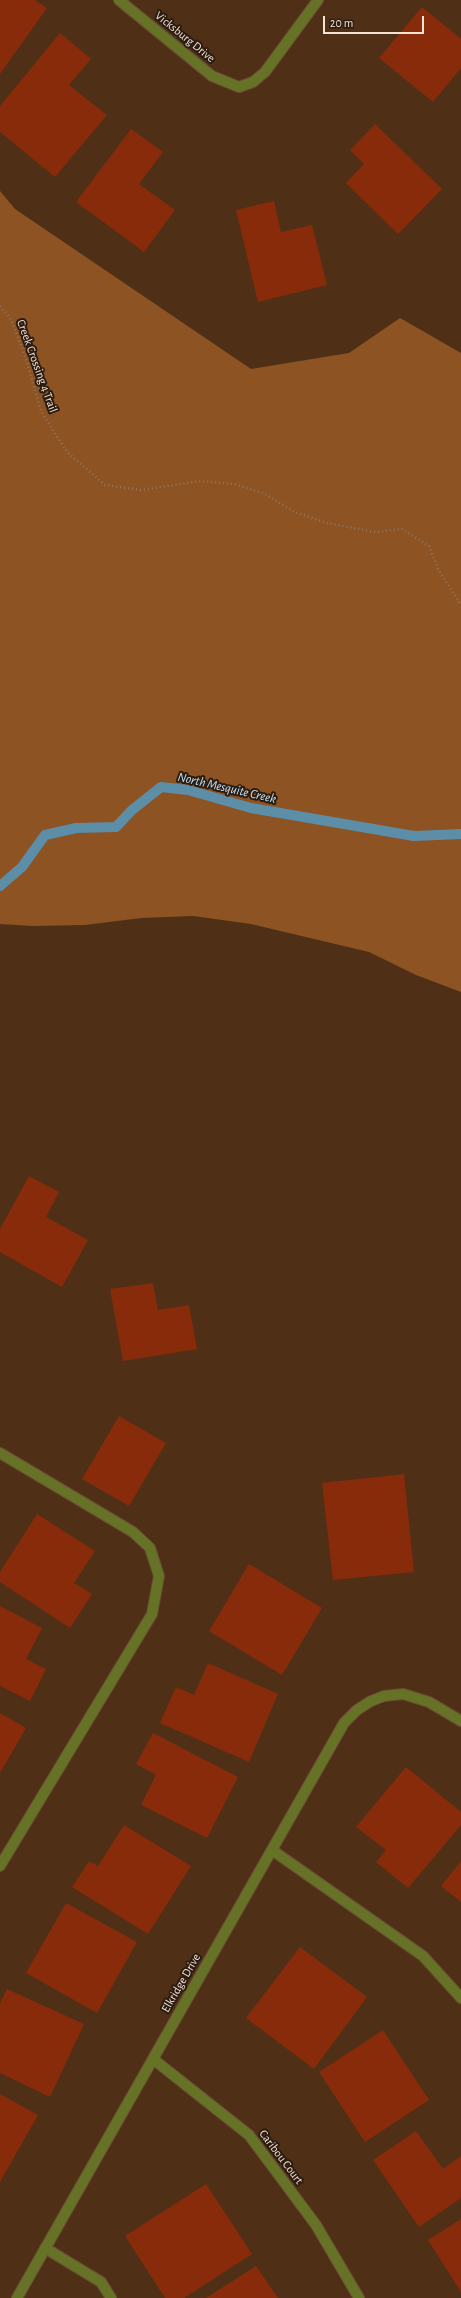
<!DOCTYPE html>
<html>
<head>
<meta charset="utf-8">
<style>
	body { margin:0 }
	#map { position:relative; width:461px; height:2298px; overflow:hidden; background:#4f3017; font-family:"Alegreya Sans",sans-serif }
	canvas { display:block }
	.scale { position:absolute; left:323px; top:16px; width:101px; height:18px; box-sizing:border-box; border:2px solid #f6e2d4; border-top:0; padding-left:5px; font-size:12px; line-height:14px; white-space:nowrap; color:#f6e2d4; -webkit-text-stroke:3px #2a1c11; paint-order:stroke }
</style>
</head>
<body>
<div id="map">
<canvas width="461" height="2298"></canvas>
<div class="scale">20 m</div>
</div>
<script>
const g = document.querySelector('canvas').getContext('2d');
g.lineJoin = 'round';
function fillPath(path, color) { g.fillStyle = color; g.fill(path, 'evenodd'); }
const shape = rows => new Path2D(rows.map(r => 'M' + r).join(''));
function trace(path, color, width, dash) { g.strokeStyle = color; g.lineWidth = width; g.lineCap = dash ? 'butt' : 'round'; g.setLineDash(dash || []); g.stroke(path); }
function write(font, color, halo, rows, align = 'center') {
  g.font = font + ' "Alegreya Sans",sans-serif'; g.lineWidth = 4; g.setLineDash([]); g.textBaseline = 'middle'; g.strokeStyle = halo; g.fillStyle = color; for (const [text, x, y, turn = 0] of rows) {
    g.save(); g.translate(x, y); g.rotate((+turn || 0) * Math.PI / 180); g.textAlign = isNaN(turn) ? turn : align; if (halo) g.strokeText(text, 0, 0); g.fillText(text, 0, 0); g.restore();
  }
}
fillPath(shape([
	[0,191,15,209,251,369,349,353,400,318,461,353,461,992,416,975,369,952,251,924,193,916,141,918,85,925,33,926,0,924]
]), '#8d5323');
trace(shape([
	[0,886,22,867,45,835,76,828,116,827,132,810,161,787,188,790,251,808,414,836,461,834]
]), '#5d8ea7', 10);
fillPath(shape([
	[0,0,35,0,47,8,0,74],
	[422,7,461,39,461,68,433,102,379,58],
	[60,33,91,59,69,85,107,115,55,177,0,132,0,106],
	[375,124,442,189,398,234,346,183,364,164,350,150],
	[131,129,163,152,139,184,175,210,144,252,76,202],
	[274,201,281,232,312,225,327,285,258,302,236,210],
	[29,1176,59,1192,46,1217,88,1240,62,1287,0,1252,0,1229],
	[153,1283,158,1310,189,1305,197,1349,123,1361,110,1289],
	[119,1416,166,1443,129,1506,82,1479],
	[404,1474,414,1572,333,1580,322,1483],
	[37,1514,95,1551,74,1583,92,1594,70,1628,0,1582,0,1572],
	[249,1564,322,1608,282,1675,209,1631],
	[0,1606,42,1628,26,1659,46,1669,30,1701,0,1686],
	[208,1663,278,1694,249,1762,160,1723,176,1687,194,1695],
	[0,1713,26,1728,0,1773],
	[153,1733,238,1777,207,1838,141,1805,156,1775,136,1764],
	[406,1767,461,1812,461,1825,408,1888,376,1862,386,1850,356,1827],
	[124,1825,191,1866,148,1934,72,1887,89,1861,98,1866],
	[461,1861,461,1902,441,1886],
	[66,1903,137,1942,97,2013,26,1973],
	[300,1947,367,1997,314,2069,246,2018],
	[7,1989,84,2024,50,2097,0,2073,0,2003],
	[383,2030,429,2100,365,2142,319,2072],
	[0,2094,38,2115,0,2182],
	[416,2131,443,2169,461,2156,461,2198,419,2227,373,2160],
	[206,2184,252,2254,184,2298,165,2298,125,2236],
	[461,2219,461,2292,428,2240],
	[256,2266,278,2298,206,2298]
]), '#872b0b');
const lane = shape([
	[0,1453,133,1532,150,1548,159,1576,152,1614,0,1866],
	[272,1850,423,1956,461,1998],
	[45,2248,101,2282,111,2298]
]);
const street = shape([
	[119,0,212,76,239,87,253,82,265,72,318,0],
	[153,2059,249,2135,316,2225,359,2298],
	[17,2298,344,1723,357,1710,371,1701,384,1696,403,1694,429,1702,461,1721]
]);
trace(lane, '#6a4c35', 12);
trace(street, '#6a4c35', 12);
trace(shape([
	[0,306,11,319,26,359,41,411,67,452,105,485,141,490,201,481,234,484,265,494,295,512,327,523,375,532,402,529,429,546,438,569,461,605]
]), '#917762', 2.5, [1, 3]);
trace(lane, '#667225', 10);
trace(street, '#667225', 10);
write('12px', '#f6e2d4', '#2a1c11', [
	["Vicksburg Drive",185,37,39],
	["Creek Crossing 4 Trail",37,366,70],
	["Elkridge Drive",181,1983,-60],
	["Caribou Court",281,2157,53]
]);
write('italic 13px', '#c7e2f5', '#2a1c11', [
	["North Mesquite Creek",227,788,13]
]);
</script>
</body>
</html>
